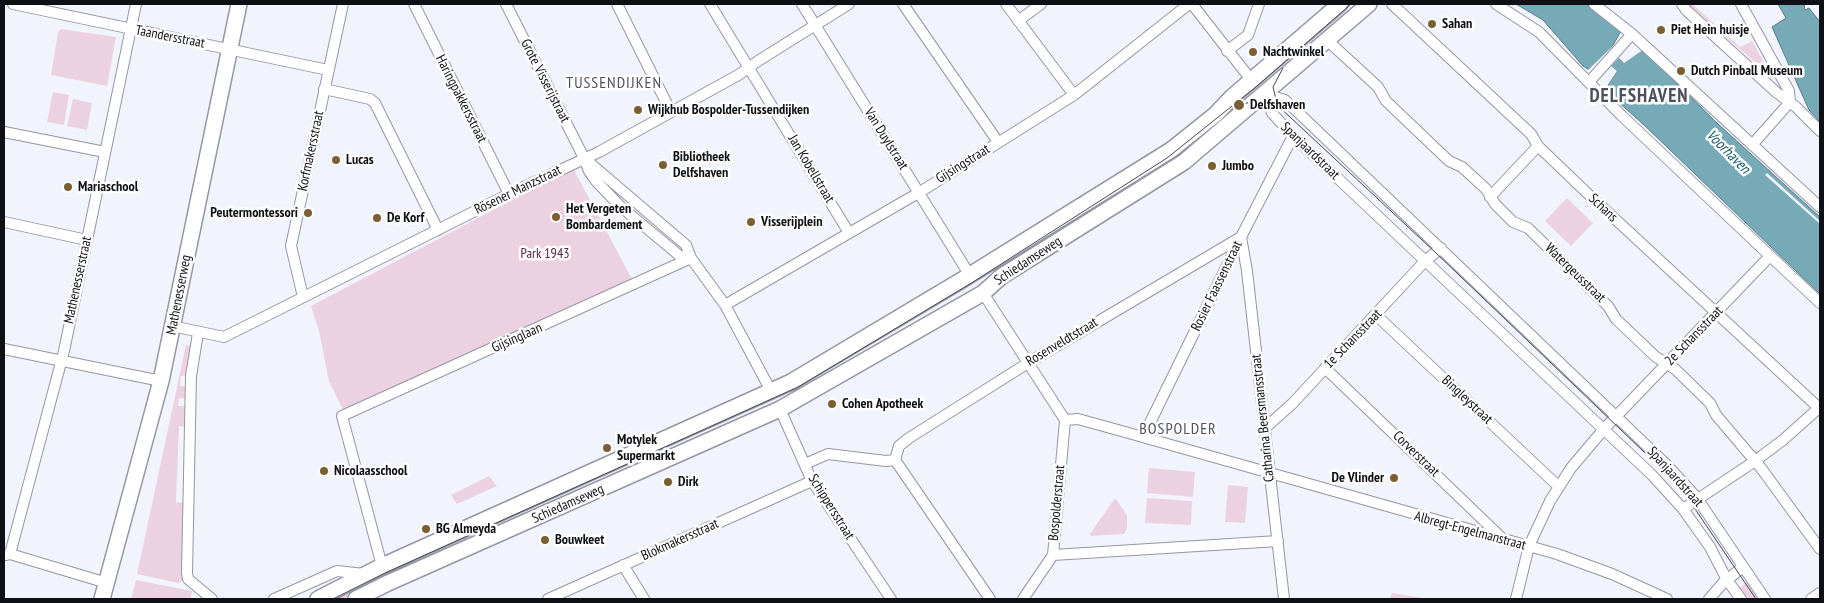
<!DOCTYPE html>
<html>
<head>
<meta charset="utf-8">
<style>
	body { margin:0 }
	#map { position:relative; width:1824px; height:603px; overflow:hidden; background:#f2f4fd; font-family:"PT Sans Narrow",sans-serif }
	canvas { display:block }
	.frame { position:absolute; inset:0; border:5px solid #0f1015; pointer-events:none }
</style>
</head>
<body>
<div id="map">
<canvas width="1824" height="603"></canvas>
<div class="frame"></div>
</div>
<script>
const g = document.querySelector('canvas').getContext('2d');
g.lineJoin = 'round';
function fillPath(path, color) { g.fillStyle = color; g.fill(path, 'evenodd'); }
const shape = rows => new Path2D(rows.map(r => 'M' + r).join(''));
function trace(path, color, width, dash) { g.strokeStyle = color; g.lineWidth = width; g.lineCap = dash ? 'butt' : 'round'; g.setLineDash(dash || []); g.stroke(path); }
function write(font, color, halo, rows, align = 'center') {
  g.font = font + ' "PT Sans Narrow",sans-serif'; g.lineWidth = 5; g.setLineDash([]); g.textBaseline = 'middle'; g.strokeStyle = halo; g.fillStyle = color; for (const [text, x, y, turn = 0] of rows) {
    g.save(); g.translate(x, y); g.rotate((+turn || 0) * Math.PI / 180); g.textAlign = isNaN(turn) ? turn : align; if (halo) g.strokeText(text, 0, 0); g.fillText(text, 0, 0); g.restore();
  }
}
fillPath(shape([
	[1687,4,1692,4,1740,47,1752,41,1772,77,1694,9,1692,10],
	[61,29,116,37,107,86,51,75,58,32],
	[53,92,69,95,64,125,47,122],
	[73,99,92,103,87,130,67,126],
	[573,168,634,283,344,412,329,381,319,331,311,306],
	[1567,198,1593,223,1571,246,1545,221],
	[186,345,192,346,188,375,181,376,180,386,188,386,187,399,179,398,178,406,187,406,187,427,179,426,176,502,185,503,185,579,178,583,137,574],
	[1149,468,1195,472,1193,497,1147,493],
	[489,476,497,486,457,504,451,495],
	[1228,485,1248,487,1245,523,1225,522],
	[1115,498,1127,515,1127,529,1124,534,1091,536,1090,534],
	[1147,498,1192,501,1191,525,1145,523],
	[366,576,372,588,349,599,324,599],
	[136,580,192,591,191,599,131,599],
	[1749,581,1762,599,1745,599,1738,589],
	[1392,593,1428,599,1390,599]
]), '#ecd2e1');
const water = shape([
	[1516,4,1586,4,1622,30,1610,50,1623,62,1643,50,1717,123,1820,217,1820,294,1644,125,1605,90,1617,71,1611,66,1599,62,1589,70,1583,66,1543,20,1516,4],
	[1778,4,1804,4,1805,10,1809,8,1820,22,1820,122,1809,110,1772,27,1786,18,1778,4]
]);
fillPath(water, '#76aab6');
trace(water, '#577c86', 1);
fillPath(shape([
	[1622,30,1624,30,1623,35,1617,46,1619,55,1624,59,1642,48,1643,50,1624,63,1619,58,1611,66,1617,71,1603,92,1603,89,1613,72,1609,66,1600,64,1591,72,1587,71,1615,44],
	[1767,173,1820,221,1820,224,1765,175]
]), '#f2f4fd');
const street = shape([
	[13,4,328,70],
	[414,4,509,194],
	[506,4,584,158],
	[617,4,671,112],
	[710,4,849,233],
	[802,4,969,274],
	[903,4,998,142],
	[1006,4,1074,95],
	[1192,4,1252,81],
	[1392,4,1531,134,1538,146,1586,192,1819,408],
	[1496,4,1539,32,1622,116,1820,303],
	[1594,4,1632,34,1820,207],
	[1682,4,1686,10,1776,92,1796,107,1820,131],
	[1741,4,1789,91,1790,102],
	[1018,21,1041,4],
	[1328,41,1378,87,1386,101,1449,161,1462,167,1486,189,1495,204,1513,222,1528,228,1608,306,1616,319,1656,357,1675,369,1710,403,1716,415,1761,468,1820,549],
	[1227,51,1248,35,1259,4],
	[1589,82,1632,34],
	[324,89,370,99,375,103,438,230],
	[1265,94,1285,100,1668,466,1697,498,1765,599],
	[1265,94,1272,113,1293,136,1652,475,1683,509,1710,547,1727,580,1741,599],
	[4,132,105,152],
	[1752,145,1790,102],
	[1490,197,1538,146],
	[4,222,87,240],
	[691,258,680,256,620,206,596,181,589,171,584,158,686,245,691,258,725,305,771,391],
	[983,293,1065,420],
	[303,297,291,246,343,4],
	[725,305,920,192,1074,95,1189,4],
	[1376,315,1558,486],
	[172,326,224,337,509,194,599,152,740,74,758,61,849,4],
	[198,333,191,376,187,573,188,579,212,599],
	[4,349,161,381],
	[1325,368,1505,541],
	[780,409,812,481,891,599],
	[1065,420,1078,419,1125,432,1557,554,1612,574,1667,599],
	[1065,420,1053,555,1278,541],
	[1265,428,1292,404,1425,261,1441,248],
	[1143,437,1241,237,1293,136],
	[895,460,899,446,909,438,1028,363,1241,237,1247,271,1284,599],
	[895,460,990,599],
	[805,464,828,454,886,461,895,460],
	[1683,509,1755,461,1783,440,1820,407],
	[10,554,64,351,136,4],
	[5,555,10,554,107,583],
	[623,565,644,599],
	[382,566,342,416,691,258],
	[274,599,337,571,364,574],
	[548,599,812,481],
	[1023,599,1053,555],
	[1516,599,1529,546,1550,501,1571,468,1604,429,1770,256],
	[1709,599,1723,583,1743,567],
	[1811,599,1820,593]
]);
const secondary = shape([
	[102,599,161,381,239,4],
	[318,599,382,566,791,382,962,280,1171,150,1216,114,1232,97,1340,4],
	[356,599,388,583,780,409,983,293,1002,276,1184,162,1369,4]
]);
trace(street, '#9496a4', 12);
trace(secondary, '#9496a4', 18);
trace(street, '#fff', 10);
trace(secondary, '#fff', 15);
trace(shape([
	[1237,105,1257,101,1276,104,1436,253,1667,474,1691,503,1756,599],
	[1278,108,1273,87,1283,68],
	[333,599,385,573,798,387,973,282,1167,158,1257,86,1351,4]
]), '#45464c', 1);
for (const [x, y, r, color] of [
	[1432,24,5,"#7b5e32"],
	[1661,30,5,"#7b5e32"],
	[1253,52,5,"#7b5e32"],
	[1681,71,5,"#7b5e32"],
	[1239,105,6,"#7b5e32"],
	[638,110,5,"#7b5e32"],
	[336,160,5,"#7b5e32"],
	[663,165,5,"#7b5e32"],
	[1212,166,5,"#7b5e32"],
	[68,187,5,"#7b5e32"],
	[308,213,5,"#7b5e32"],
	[556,217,5,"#7b5e32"],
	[377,218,5,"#7b5e32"],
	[751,222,5,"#7b5e32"],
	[832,404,5,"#7b5e32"],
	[607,448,5,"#7b5e32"],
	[324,471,5,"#7b5e32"],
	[1394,478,5,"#7b5e32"],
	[668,482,5,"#7b5e32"],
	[426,529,5,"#7b5e32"],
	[545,540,5,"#7b5e32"]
]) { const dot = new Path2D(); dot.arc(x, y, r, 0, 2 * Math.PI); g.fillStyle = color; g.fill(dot); trace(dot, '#fff', 2); }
write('bold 14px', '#0f1015', '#fff', [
	["Sahan",1442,24],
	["Piet Hein huisje",1671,30],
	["Nachtwinkel",1263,52],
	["Dutch Pinball Museum",1691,71],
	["Delfshaven",1250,105],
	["Wijkhub Bospolder-Tussendijken",648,110],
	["Bibliotheek",673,157],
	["Delfshaven",673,173],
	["Lucas",346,160],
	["Jumbo",1222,166],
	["Mariaschool",78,187],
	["Het Vergeten",566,209],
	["Bombardement",566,225],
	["Peutermontessori",298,213,"right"],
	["De Korf",387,218],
	["Visserijplein",761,222],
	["Cohen Apotheek",842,404],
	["Motylek",617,440],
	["Supermarkt",617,456],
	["Nicolaasschool",334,471],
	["De Vlinder",1384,478,"right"],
	["Dirk",678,482],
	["BG Almeyda",436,529],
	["Bouwkeet",555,540]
], 'left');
write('14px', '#0f1015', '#fff', [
	["Taandersstraat",170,37,11],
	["Grote Visserijstraat",545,81,63],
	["Haringpakkersstraat",461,99,63],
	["Van Duylstraat",886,139,58],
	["Korfmakersstraat",311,151,-78],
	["Spanjaardstraat",1310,151,44],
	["Gijsingstraat",963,164,-32],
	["Jan Kobellstraat",811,169,59],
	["Rösener Manzstraat",518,190,-26],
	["Schans",1603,208,43],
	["Schiedamseweg",1028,261,-33],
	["Watergeusstraat",1575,273,44],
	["Mathenesserstraat",78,280,-78],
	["Rosier Faassenstraat",1217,286,-64],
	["Mathenesserweg",179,295,-79],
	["2e Schansstraat",1694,336,-46],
	["Gijsinglaan",517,338,-24],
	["1e Schansstraat",1353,339,-46],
	["Rosenveldtstraat",1062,342,-31],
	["Bingleystraat",1467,400,43],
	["Catharina Beersmansstraat",1263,418,-96],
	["Corverstraat",1416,454,44],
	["Spanjaardstraat",1675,477,48],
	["Bospolderstraat",1057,503,-85],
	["Schiedamseweg",568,504,-24],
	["Schippersstraat",831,507,58],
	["Albregt-Engelmanstraat",1470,531,15],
	["Blokmakersstraat",680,540,-24]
]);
write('14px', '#572547', '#fff', [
	["Park 1943",545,254]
]);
write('italic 15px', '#135b69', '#fff', [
	["Voorhaven",1728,152,45]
]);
g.letterSpacing = '1px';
write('16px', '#4e515d', '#fff', [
	["TUSSENDIJKEN",614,83],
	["BOSPOLDER",1178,429]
]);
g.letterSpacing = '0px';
g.letterSpacing = '1px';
write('bold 19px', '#4e515d', '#fff', [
	["DELFSHAVEN",1639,97]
]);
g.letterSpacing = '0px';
</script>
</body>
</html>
